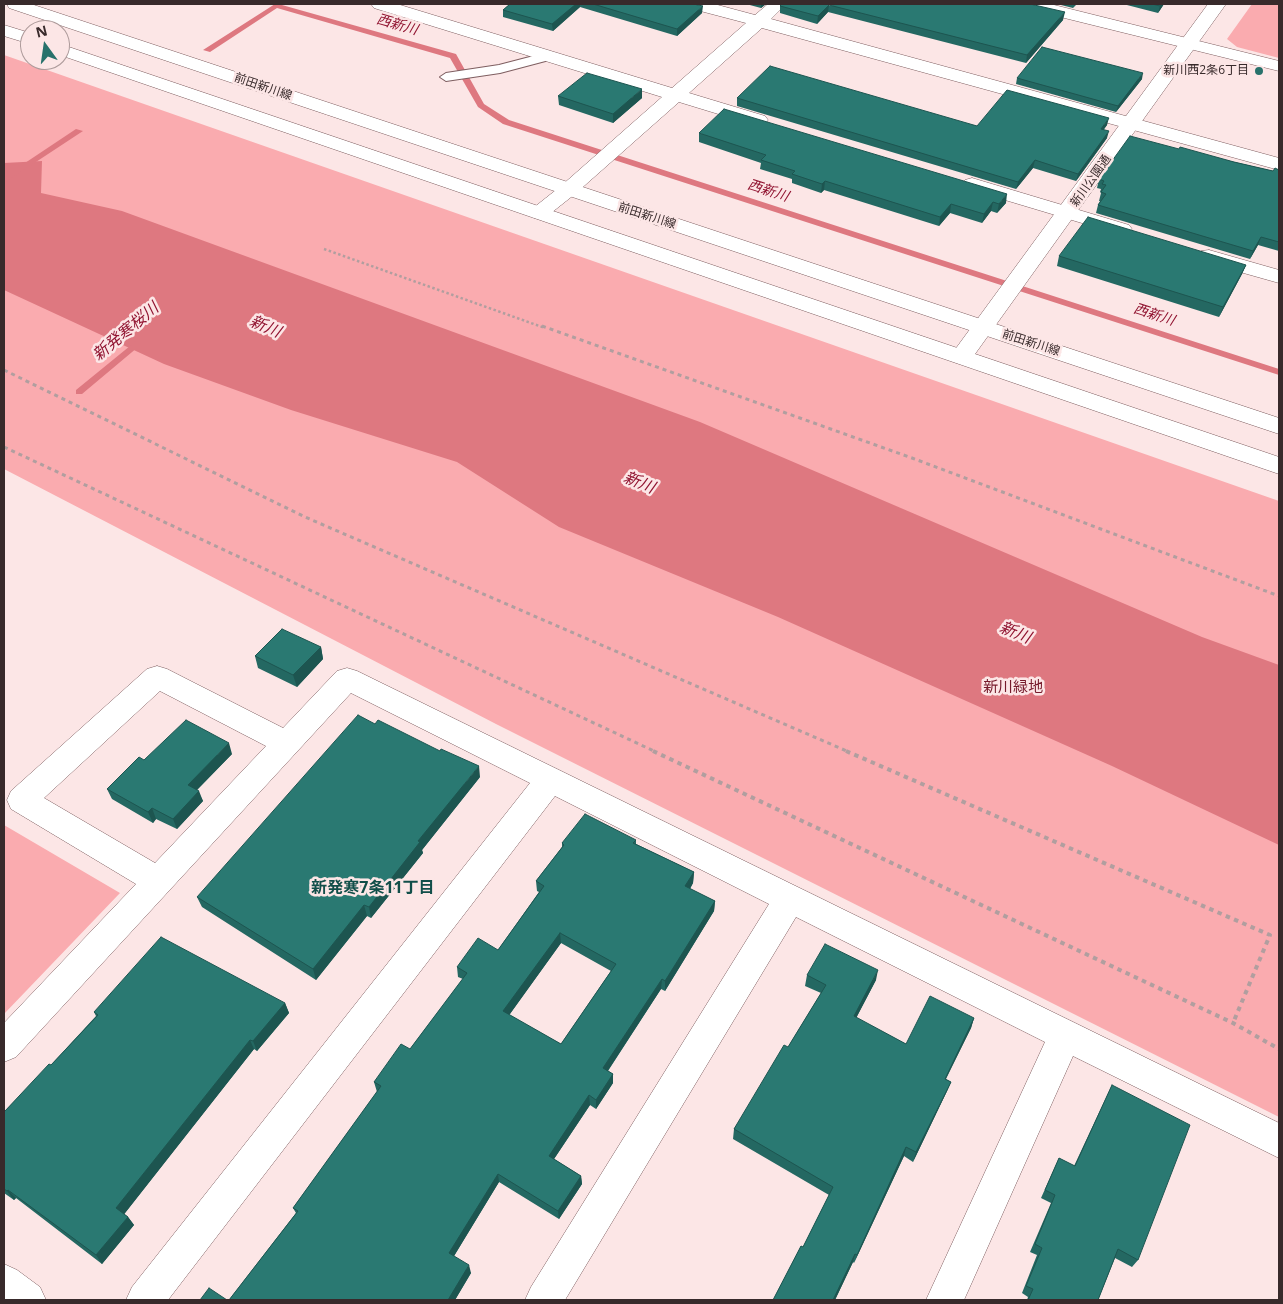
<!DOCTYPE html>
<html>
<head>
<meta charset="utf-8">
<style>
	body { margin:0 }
	#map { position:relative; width:1283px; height:1304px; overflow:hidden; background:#fce6e6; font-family:"Open Sans",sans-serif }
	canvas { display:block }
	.frame { position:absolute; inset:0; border:5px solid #382a2b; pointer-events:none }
	.north { position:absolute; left:20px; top:20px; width:50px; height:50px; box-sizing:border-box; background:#fce6e6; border:1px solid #ae9b9b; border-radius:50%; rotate:346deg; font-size:14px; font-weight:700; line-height:20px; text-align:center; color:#382a2b }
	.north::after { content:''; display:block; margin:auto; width:18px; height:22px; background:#28716b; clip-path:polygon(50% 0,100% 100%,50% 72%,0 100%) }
</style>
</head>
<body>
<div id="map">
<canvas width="1283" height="1304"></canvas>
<div class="frame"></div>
<div class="north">N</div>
</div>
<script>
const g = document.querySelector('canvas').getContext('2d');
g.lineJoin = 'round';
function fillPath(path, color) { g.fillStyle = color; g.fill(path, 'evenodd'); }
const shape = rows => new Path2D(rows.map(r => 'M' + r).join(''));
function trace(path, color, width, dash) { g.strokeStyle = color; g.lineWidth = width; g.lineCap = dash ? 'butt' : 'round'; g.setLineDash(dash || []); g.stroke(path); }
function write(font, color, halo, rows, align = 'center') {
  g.font = font + ' "Open Sans","Noto Sans JP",sans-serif'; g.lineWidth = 5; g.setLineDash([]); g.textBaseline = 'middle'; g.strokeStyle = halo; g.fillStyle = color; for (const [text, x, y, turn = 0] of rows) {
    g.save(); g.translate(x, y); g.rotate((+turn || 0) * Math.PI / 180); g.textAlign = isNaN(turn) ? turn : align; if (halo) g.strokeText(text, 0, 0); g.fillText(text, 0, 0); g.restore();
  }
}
fillPath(shape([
	[1252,4,1279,4,1279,58,1237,47,1227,39],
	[4,55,1279,501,1279,1117,496,724,4,469],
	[4,825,120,893,4,1014]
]), '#faabaf');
fillPath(shape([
	[42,161,41,193,122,211,700,422,1202,637,1279,665,1279,845,1112,766,778,617,559,527,457,462,291,410,164,364,4,290,4,163]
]), '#de7880');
fillPath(shape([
	[275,4,282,4,282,5,456,54,484,104,509,120,1279,369,1279,375,503,124,478,107,450,58,277,8,210,52,203,50,275,4],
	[76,129,83,131,4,183,4,177,76,129],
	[141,337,144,338,144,342,82,394,76,394,76,390,141,337]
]), '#de7880');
const lane = shape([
	[549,52,555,56,553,59,500,73,446,81,440,77,446,73,499,65,549,52]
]);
const street = shape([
	[371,4,397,4,672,88,746,23,689,8,687,4,714,4,755,15,768,4,786,4,771,19,1279,158,1279,170,762,28,689,93,765,116,768,120,765,124,758,126,751,124,679,102,575,194,546,217,539,219,532,217,529,213,532,209,561,186,662,97,374,8,371,4],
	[1021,4,1050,4,1279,61,1279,71,1024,8,1021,4],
	[972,178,1129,225,1132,229,1129,233,1122,235,965,188,962,184,965,180,972,178],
	[1209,250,1279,270,1279,283,1201,261,1198,256,1201,251,1209,250],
	[157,666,167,669,283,728,337,671,347,668,357,671,1279,1123,1279,1158,1073,1056,964,1300,926,1300,1045,1042,796,917,565,1300,525,1300,531,1287,769,904,555,796,168,1300,126,1300,132,1287,530,783,351,693,16,1057,4,1062,4,1023,136,884,11,809,7,800,11,791,147,669,157,666],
	[160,691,266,746,155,863,44,798,160,691],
	[4,1264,17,1270,40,1287,46,1300,4,1300,4,1264]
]);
const secondary = shape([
	[1208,4,1226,4,970,361,962,363,954,361,951,356,954,351,1208,4]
]);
const primary = shape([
	[7,4,31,4,1279,418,1279,434,9,8,7,4],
	[4,25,30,33,30,44,4,36,4,25],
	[60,44,1279,457,1279,474,60,55,60,44]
]);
trace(lane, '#7e5e60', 2);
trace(street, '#7e5e60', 1);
trace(secondary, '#7e5e60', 1);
trace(primary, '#7e5e60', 1);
trace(shape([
	[324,249,545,328]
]), '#b19e9f', 2.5, [2.5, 2.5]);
trace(shape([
	[542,326,912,458,1279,596],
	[4,370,305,517,849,752],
	[4,447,656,752]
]), '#b19e9f', 3, [4, 4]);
trace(shape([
	[653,751,1233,1023,1279,1049],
	[846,751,1270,935,1233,1023]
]), '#b19e9f', 4, [4.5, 4.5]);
fillPath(lane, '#fff');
fillPath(street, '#fff');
fillPath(secondary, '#fff');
fillPath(primary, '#fff');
fillPath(shape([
	[510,4,693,4,702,13,677,36,580,7,553,31,503,17,503,10],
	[746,4,766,4,761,8],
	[1030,4,1063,20,1026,63,828,12,817,24,780,13,780,6],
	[1057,4,1077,4,1073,8],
	[1123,4,1164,4,1158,13],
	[1017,78,1142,79,1116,112,1016,84],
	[558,96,642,98,613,123,559,105],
	[737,98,977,126,1107,125,1104,129,1107,138,1076,181,1033,168,1016,189,737,106],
	[699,133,1006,203,997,213,991,211,982,223,950,213,939,226,824,190,821,193,792,183,792,179,760,169,761,163,699,142],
	[1179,149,1273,171,1279,170,1279,251,1258,245,1250,259,1096,213,1098,205,1100,201,1099,201,1101,193,1100,192,1101,189,1097,188,1099,179],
	[1059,256,1246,265,1242,274,1219,317,1057,266],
	[321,647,323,659,297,687,258,668,255,656],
	[232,754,197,790,203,801,177,829,156,819,153,823,112,799,107,789,144,760],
	[480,777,422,850,423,853,371,918,367,916,316,980,202,907,197,897],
	[636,840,636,844,694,872,693,883,690,889,715,901,714,911,665,991,661,989,608,1071,613,1074,613,1083,596,1109,590,1105,554,1159,581,1176,582,1184,559,1219,499,1182,454,1256,471,1273,455,1300,229,1300,296,1213,293,1208,377,1092,374,1082,410,1049,463,979,458,977,457,967,498,950,539,892,537,891,536,881,562,847,562,843],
	[561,943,611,971,561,1044,509,1015],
	[807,975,876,980,856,1018,906,1044,974,1018,971,1028,946,1079,951,1082,947,1091,913,1162,904,1156,854,1263,853,1262,835,1300,773,1300,801,1246,803,1247,829,1195,733,1139,734,1129,788,1047,821,993,805,986],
	[285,1003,289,1013,257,1051,254,1049,124,1214,128,1217,134,1225,102,1264,16,1198,14,1200,4,1193,4,1110,5,1111,51,1065,96,1016,94,1012],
	[1112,1085,1138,1260,1132,1267,1115,1258,1098,1300,1027,1300,1028,1297,1022,1293,1037,1255,1030,1252,1051,1203,1041,1198,1059,1158,1074,1166]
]), '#246862');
fillPath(shape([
	[576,4,580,4,580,7,553,31,552,24],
	[761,4,766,4,761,8],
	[1161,4,1164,4,1158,13,1160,6],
	[829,5,828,12,817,24,818,16],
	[703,6,702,13,677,36,677,29],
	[1065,12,1063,20,1026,63,1027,55],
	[1143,73,1142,79,1116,112,1118,106],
	[642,89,642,98,613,123,613,114],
	[1109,118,1107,125,1099,136,1101,129],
	[1109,131,1107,138,1076,181,1078,174],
	[1035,160,1033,168,1016,189,1018,182],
	[825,181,824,190,821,193,822,184],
	[1007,194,1006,203,997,213,999,204],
	[993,202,991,211,982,223,984,214],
	[951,204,950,213,939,226,940,217],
	[1261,237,1258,245,1250,259,1253,251],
	[1246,265,1242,274,1219,317,1223,307],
	[321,647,323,659,297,687,293,675],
	[229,743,232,754,192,795,188,785],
	[479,766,480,777,422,850,423,853,371,918,369,907,418,841],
	[199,791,203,801,177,829,173,819],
	[152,808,156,819,153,823,148,812],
	[694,872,693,883,685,897,685,886],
	[715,901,714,911,665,991,665,981],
	[364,905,367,916,316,980,313,969],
	[560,933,561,943,505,1021,503,1011],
	[878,970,876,980,852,1026,854,1016],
	[662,979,661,989,603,1078,603,1068],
	[285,1003,289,1013,257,1051,253,1041],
	[974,1018,971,1028,941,1088,945,1079],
	[250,1040,254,1049,122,1217,116,1208],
	[613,1074,613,1083,596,1109,596,1100],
	[951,1082,947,1091,913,1162,916,1152],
	[589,1095,590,1105,550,1165,549,1156],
	[906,1147,904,1156,854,1263,857,1255],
	[498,1174,499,1182,451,1261,449,1253],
	[581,1176,582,1184,559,1219,558,1211],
	[8,1190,16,1198,14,1200,7,1191],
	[128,1217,134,1225,102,1264,96,1255],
	[855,1254,853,1262,835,1300,833,1300],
	[469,1265,471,1273,455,1300,448,1300]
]), '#1d5550');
const building = shape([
	[510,4,576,4,552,24,503,10,510,4],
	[593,4,693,4,703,6,677,29,593,4],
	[782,4,1030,4,1065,12,1027,55,829,5,818,16,780,6,782,4],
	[1152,4,1161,4,1160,6,1152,4],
	[1042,47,1143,73,1118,106,1017,78,1042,47],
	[770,66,977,126,1007,90,1109,118,1101,129,1109,131,1078,174,1035,160,1018,182,737,98,770,66],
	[587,73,642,89,613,114,558,96,587,73],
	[724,109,1007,194,999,204,993,202,984,214,951,204,940,217,825,181,822,184,792,174,795,171,761,160,766,155,699,133,724,109],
	[1130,136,1179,149,1180,147,1234,162,1273,171,1275,168,1279,170,1279,242,1261,237,1253,251,1098,205,1106,194,1101,192,1106,185,1102,184,1104,181,1099,179,1130,136],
	[1088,217,1246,265,1223,307,1059,256,1088,217],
	[282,629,321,647,293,675,255,656,282,629],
	[358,715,375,724,378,720,440,751,441,749,479,766,418,841,420,842,369,907,364,905,313,969,197,897,358,715],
	[186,720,229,743,188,785,199,791,173,819,152,808,148,812,107,789,139,757,144,760,186,720],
	[585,814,636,840,633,843,694,872,685,886,715,901,665,981,662,979,603,1068,613,1074,596,1100,589,1095,549,1156,581,1176,558,1211,498,1174,449,1253,469,1265,448,1300,229,1300,298,1211,293,1208,381,1086,374,1082,401,1044,410,1049,467,973,457,967,478,938,498,950,544,886,536,881,564,845,562,843,585,814],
	[560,933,616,964,561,1044,503,1011,560,933],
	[161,937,285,1003,253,1041,250,1040,116,1208,128,1217,96,1255,8,1190,7,1191,4,1189,4,1110,5,1111,49,1064,51,1065,98,1015,94,1012,161,937],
	[825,944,878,970,854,1016,906,1044,930,996,974,1018,945,1079,951,1082,916,1152,906,1147,857,1255,855,1254,833,1300,773,1300,801,1246,803,1247,833,1187,734,1129,784,1045,788,1047,826,985,807,975,825,944],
	[1112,1085,1190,1125,1138,1260,1118,1249,1098,1300,1028,1300,1033,1289,1026,1286,1042,1248,1035,1244,1055,1195,1045,1190,1059,1158,1075,1166,1112,1085],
	[209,1288,227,1300,200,1300,209,1288]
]);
fillPath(building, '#2a7972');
trace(building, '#1d5550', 1);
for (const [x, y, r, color] of [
	[1259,71,5,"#28716b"]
]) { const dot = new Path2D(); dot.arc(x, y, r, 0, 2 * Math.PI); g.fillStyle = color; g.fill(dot); trace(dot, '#fce6e6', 2); }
write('12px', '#382a2b', '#fce6e6', [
	["新川西2条6丁目",1249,71]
], 'right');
write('12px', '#382a2b', '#fce6e6', [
	["前田新川線",263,87,19],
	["新川公園通",1091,181,-55],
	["前田新川線",647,216,18],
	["前田新川線",1031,343,18]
]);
write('italic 14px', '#911431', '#fce6e6', [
	["西新川",397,25,16],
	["西新川",768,191,18],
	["西新川",1154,315,18]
]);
write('15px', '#761a2b', '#fce6e6', [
	["新川緑地",1013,688]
]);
write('italic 16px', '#911431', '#fce6e6', [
	["新川",265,327,23],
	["新発寒桜川",126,332,-40],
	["新川",639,483,22],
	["新川",1015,633,22]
]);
write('bold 16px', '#114e49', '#fce6e6', [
	["新発寒7条11丁目",373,888]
]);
</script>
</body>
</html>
